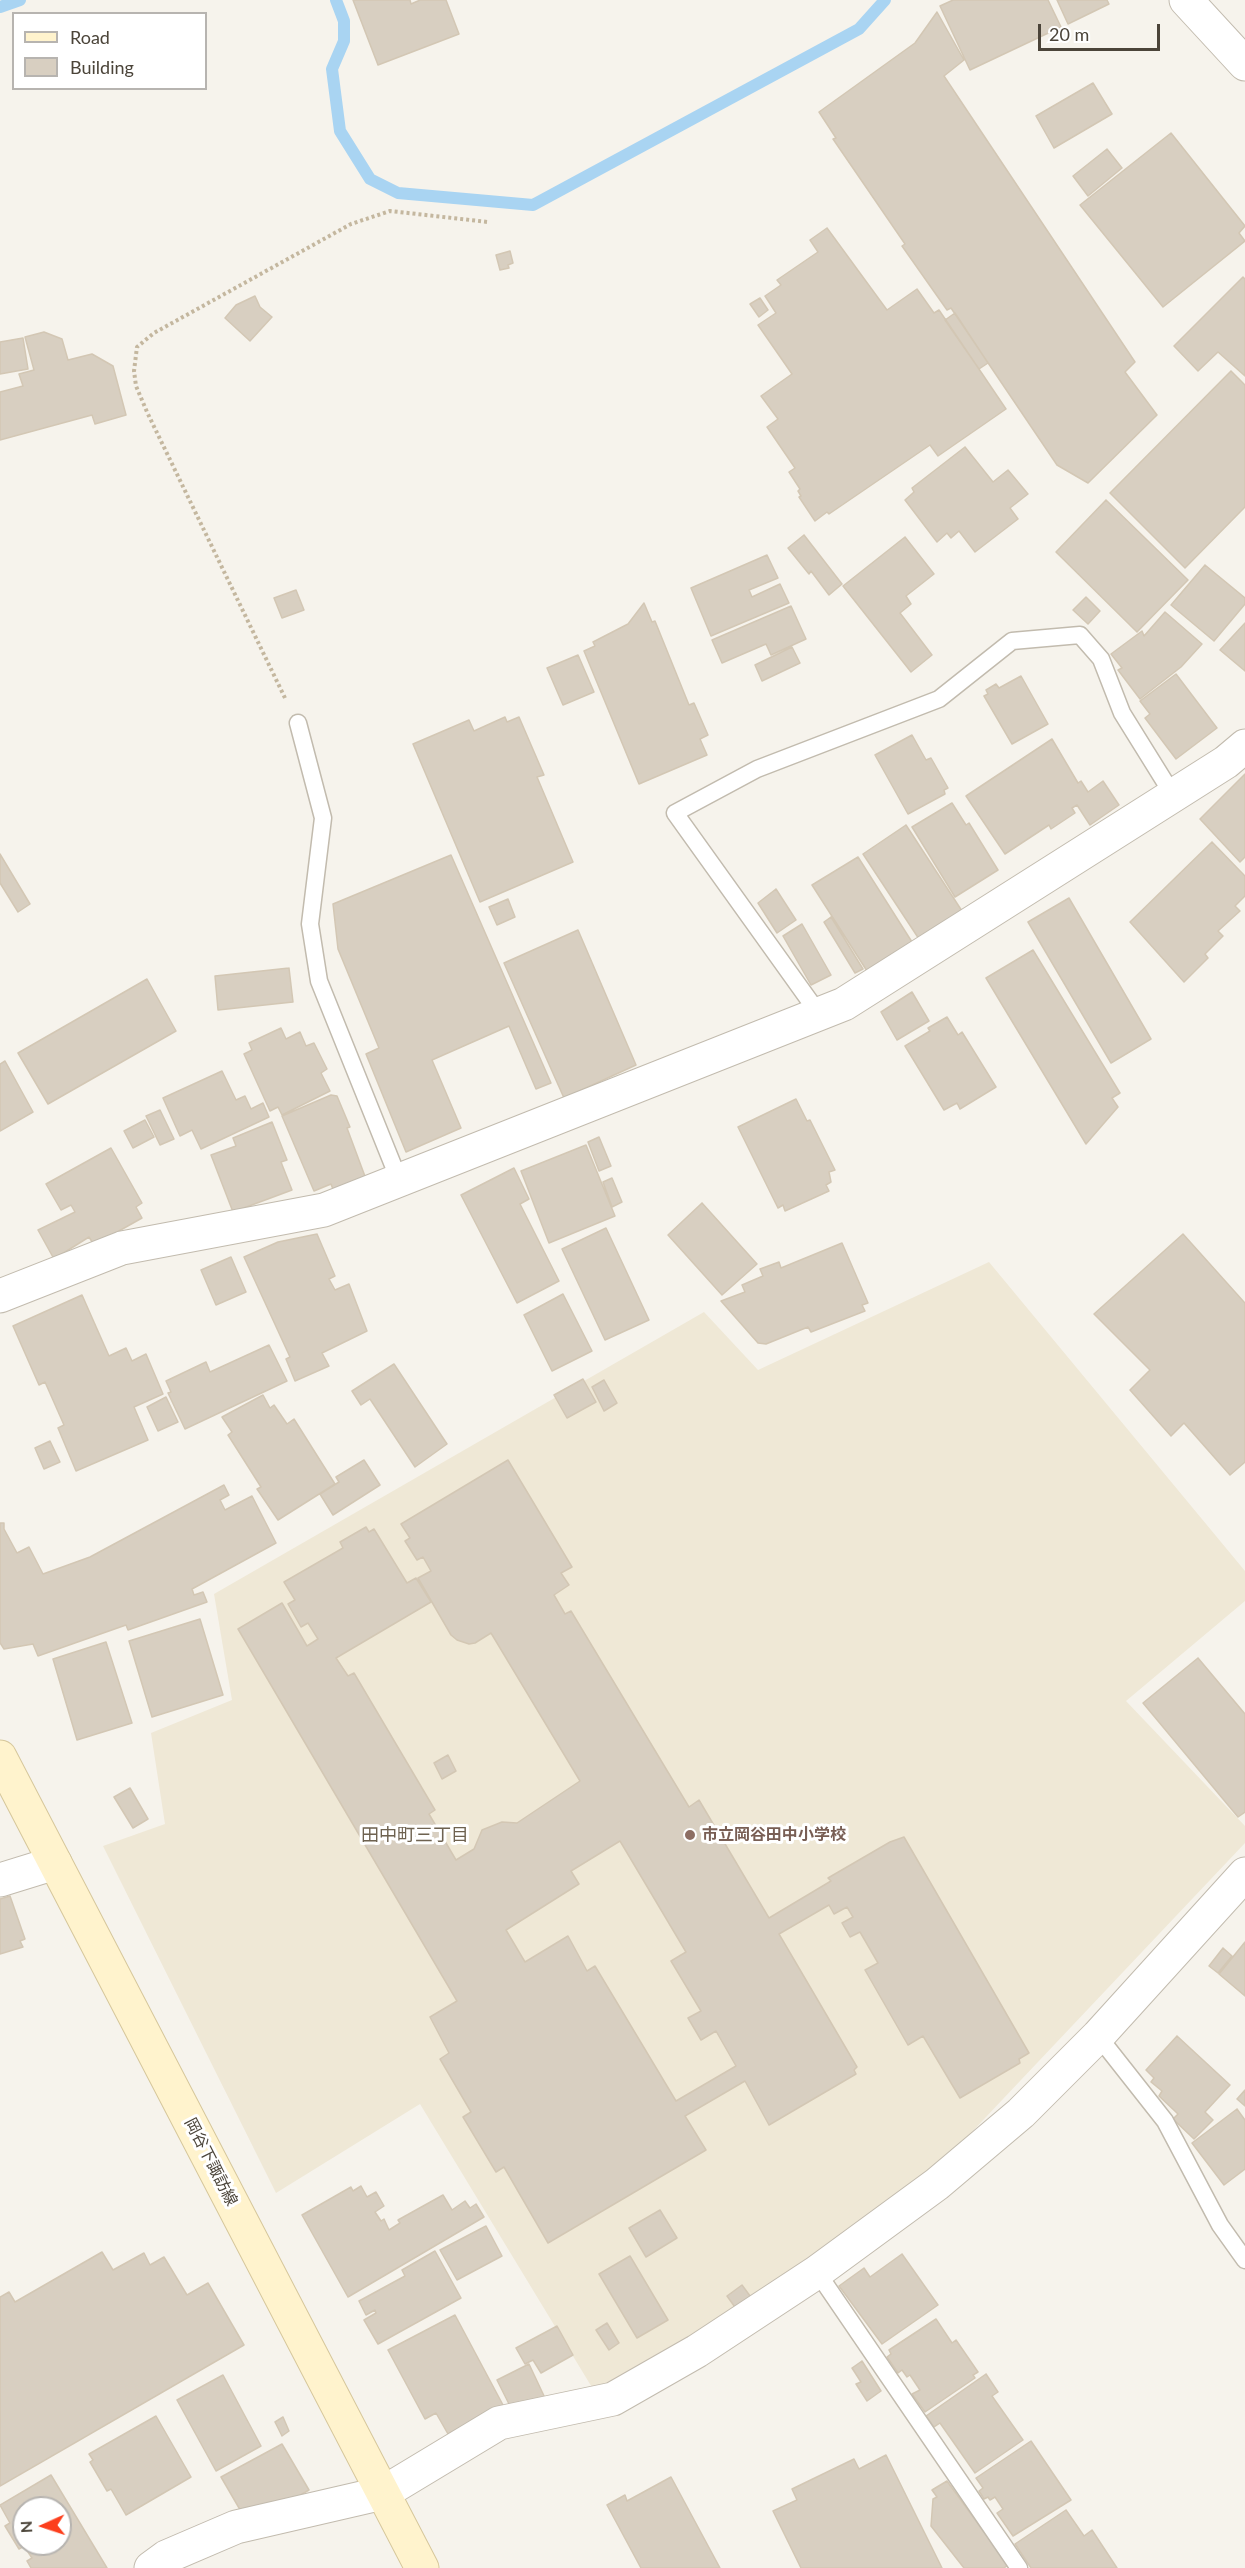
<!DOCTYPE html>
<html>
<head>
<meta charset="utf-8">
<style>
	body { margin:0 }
	#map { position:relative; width:1245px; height:2568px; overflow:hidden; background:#f6f3ec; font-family:Lato,sans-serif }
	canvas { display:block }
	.legend { position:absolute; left:12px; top:12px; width:195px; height:78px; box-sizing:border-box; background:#fff; border:2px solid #b7b4b0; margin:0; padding:8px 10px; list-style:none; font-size:18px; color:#4b4439 }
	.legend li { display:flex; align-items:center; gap:12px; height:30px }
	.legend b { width:30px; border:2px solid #b7b4b0 }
	.north { position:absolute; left:12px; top:2496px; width:60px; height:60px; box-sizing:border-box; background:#fff; border:2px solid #b7b4b0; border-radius:50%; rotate:267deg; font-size:16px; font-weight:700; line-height:24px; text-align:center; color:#4b4439 }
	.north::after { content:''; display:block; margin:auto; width:21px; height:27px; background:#fc3f1d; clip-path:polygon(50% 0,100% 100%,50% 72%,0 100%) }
	.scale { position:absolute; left:1038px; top:24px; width:122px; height:27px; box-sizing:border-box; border:3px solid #4b4439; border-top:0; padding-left:8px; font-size:18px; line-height:21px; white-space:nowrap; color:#4b4439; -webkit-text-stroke:4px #fff; paint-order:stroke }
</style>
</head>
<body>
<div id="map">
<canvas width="1245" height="2568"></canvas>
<ul class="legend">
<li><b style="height:8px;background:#fff3cd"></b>Road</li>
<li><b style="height:16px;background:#d8cfc1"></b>Building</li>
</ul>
<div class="north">N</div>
<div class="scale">20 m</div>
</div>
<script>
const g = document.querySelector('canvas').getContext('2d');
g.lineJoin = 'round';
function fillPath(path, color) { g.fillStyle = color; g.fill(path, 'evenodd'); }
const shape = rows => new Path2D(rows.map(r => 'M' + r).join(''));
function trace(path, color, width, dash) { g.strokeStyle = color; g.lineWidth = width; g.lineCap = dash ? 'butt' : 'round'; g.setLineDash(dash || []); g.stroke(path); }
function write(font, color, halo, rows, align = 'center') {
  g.font = font + ' Lato,"Noto Sans JP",sans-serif'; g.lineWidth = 6; g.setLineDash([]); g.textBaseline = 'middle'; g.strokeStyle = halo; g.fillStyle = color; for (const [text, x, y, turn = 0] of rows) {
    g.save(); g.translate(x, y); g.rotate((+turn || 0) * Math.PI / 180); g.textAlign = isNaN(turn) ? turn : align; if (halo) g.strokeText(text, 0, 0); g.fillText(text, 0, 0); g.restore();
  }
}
fillPath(shape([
	[989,1262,1245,1571,1245,1601,1126,1701,1245,1826,1245,1843,934,2172,784,2277,596,2394,420,2104,276,2193,103,1846,165,1824,151,1733,232,1700,214,1594,704,1312,758,1370]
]), '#efe8d6');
trace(shape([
	[336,0,344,21,344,41,332,69,340,131,370,179,398,193,533,205,859,29,885,0],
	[0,7,20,0]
]), '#a9d4f2', 12);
const building = shape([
	[353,0,410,0,411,4,420,0,446,0,459,34,378,65,353,0],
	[953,0,1048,0,1061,27,970,70,940,6,953,0],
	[1057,0,1107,0,1109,4,1068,24,1057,0],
	[937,12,964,60,944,76,1135,362,1125,372,1157,415,1088,483,1057,465,951,308,947,310,902,246,905,244,833,139,836,138,819,112,915,43,937,12],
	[1093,83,1112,114,1054,148,1036,116,1093,83],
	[1171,133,1245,226,1239,233,1245,241,1163,307,1080,205,1171,133],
	[1107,149,1122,168,1088,196,1073,176,1107,149],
	[827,228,887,310,917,289,934,313,939,310,1006,409,938,456,930,445,829,514,827,512,815,521,799,497,801,496,798,491,800,489,789,472,795,468,767,427,778,419,761,396,792,374,758,325,776,313,765,296,781,285,777,280,818,252,810,240,827,228],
	[510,251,513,263,508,265,509,268,500,270,496,255,510,251],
	[1243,277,1245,279,1245,376,1218,352,1198,371,1174,346,1243,277],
	[255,296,260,307,272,317,250,341,225,318,236,305,255,296],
	[760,298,768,310,759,317,750,304,760,298],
	[955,313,988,363,979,369,945,320,955,313],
	[44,332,62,339,68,360,92,354,113,366,126,415,95,424,92,415,0,440,0,392,23,386,19,374,34,370,25,337,44,332],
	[23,338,28,369,0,374,0,342,23,338],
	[1231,371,1245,385,1245,507,1185,568,1110,493,1231,371],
	[965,447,993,482,1008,470,1028,494,1010,508,1018,519,975,552,959,531,951,538,947,533,937,542,905,500,914,492,912,488,965,447],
	[1106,500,1188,580,1137,632,1056,552,1106,500],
	[804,535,842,584,829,595,811,571,809,574,788,548,804,535],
	[905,537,934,574,906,596,911,604,900,613,932,655,911,672,843,586,905,537],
	[767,555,778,578,749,590,752,597,780,584,789,603,711,636,691,588,767,555],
	[1205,565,1245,598,1245,604,1214,641,1171,605,1205,565],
	[296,590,304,610,282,618,274,598,296,590],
	[1086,597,1100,611,1088,624,1073,610,1086,597],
	[644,603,652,622,655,621,689,705,694,703,708,735,700,739,707,755,639,784,584,651,595,646,593,642,628,624,644,603],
	[791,606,806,639,771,655,766,644,722,663,712,640,791,606],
	[1165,612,1202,644,1181,667,1140,699,1118,670,1122,668,1111,654,1142,631,1144,636,1165,612],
	[1245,623,1245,671,1220,650,1245,623],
	[792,647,800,663,762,681,755,665,792,647],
	[578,655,594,692,563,705,547,668,578,655],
	[1176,674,1217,728,1176,759,1145,718,1150,714,1140,701,1176,674],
	[1021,676,1048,724,1012,744,984,696,988,694,986,690,996,684,999,688,1021,676],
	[505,717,507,722,519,717,544,775,537,777,573,862,480,902,413,744,469,720,474,731,505,717],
	[912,735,926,760,931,758,948,788,944,790,945,794,908,814,875,755,912,735],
	[1052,739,1078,783,1081,781,1088,792,1103,781,1119,805,1090,825,1077,805,1072,808,1075,813,1051,829,1049,825,1005,854,966,796,1052,739],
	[1245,774,1245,857,1240,862,1200,819,1245,774],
	[952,803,966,825,969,823,998,870,955,897,912,827,952,803],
	[906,825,962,911,919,939,863,854,906,825],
	[1212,842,1245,876,1245,896,1235,906,1240,911,1218,931,1223,936,1205,954,1208,958,1184,982,1130,922,1212,842],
	[0,854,30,904,18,912,0,883,0,854],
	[451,855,551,1083,536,1089,509,1026,432,1060,461,1128,406,1152,366,1054,379,1048,338,949,333,904,451,855],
	[858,857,912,942,867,971,812,885,858,857],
	[776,889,796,920,777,933,758,903,776,889],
	[1069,898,1151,1039,1111,1063,1028,922,1069,898],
	[508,899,515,917,497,925,489,907,508,899],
	[831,917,863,969,855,973,824,922,831,917],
	[802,924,831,975,811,985,783,936,802,924],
	[578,930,636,1065,564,1098,504,963,578,930],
	[1033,950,1120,1093,1112,1098,1118,1107,1086,1144,986,978,1033,950],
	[289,968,293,1002,218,1010,215,976,289,968],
	[147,979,176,1031,48,1104,18,1053,147,979],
	[912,992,929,1021,897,1040,881,1012,912,992],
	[947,1017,958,1035,962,1032,996,1087,960,1109,957,1103,944,1110,905,1046,930,1031,928,1028,947,1017],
	[281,1028,286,1039,300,1032,306,1046,314,1043,327,1069,321,1073,330,1091,282,1115,278,1107,270,1111,244,1054,252,1050,249,1043,281,1028],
	[5,1061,33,1112,0,1131,0,1064,5,1061],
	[222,1071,236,1100,245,1096,251,1109,263,1103,269,1117,201,1149,192,1130,180,1136,163,1098,222,1071],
	[331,1095,337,1096,350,1127,347,1128,366,1179,334,1192,331,1184,314,1191,282,1116,331,1095],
	[796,1099,807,1121,810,1120,835,1170,829,1172,831,1182,826,1185,829,1191,785,1211,783,1205,778,1208,738,1127,796,1099],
	[160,1110,174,1139,160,1145,146,1116,160,1110],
	[145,1120,154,1137,133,1148,124,1131,145,1120],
	[272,1122,287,1160,281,1162,292,1190,233,1212,211,1155,236,1146,233,1138,272,1122],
	[599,1137,611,1166,599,1171,588,1142,599,1137],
	[586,1145,615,1216,549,1243,521,1171,586,1145],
	[111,1148,142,1203,136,1207,142,1218,94,1245,89,1237,54,1259,38,1230,75,1212,71,1205,61,1210,46,1184,111,1148],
	[514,1168,529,1199,520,1204,559,1281,517,1303,461,1195,514,1168],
	[612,1178,622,1202,612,1207,603,1182,612,1178],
	[702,1203,757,1264,722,1295,668,1235,702,1203],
	[606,1228,649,1320,605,1340,562,1249,606,1228],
	[317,1234,335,1276,329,1279,335,1290,349,1284,367,1331,322,1353,329,1366,295,1381,286,1359,290,1357,244,1257,278,1242,317,1234],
	[1183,1234,1245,1303,1245,1462,1230,1475,1184,1423,1171,1436,1130,1390,1150,1370,1094,1314,1183,1234],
	[842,1243,868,1303,862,1305,865,1311,811,1332,808,1327,766,1344,758,1343,721,1301,745,1292,742,1285,763,1276,760,1269,779,1262,781,1268,842,1243],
	[231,1257,246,1292,216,1305,201,1270,231,1257],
	[563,1294,592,1351,552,1371,524,1315,563,1294],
	[82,1295,109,1356,126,1348,132,1361,146,1354,163,1394,134,1407,148,1440,76,1471,58,1428,64,1425,45,1382,39,1385,13,1326,82,1295],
	[269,1345,287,1381,185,1429,168,1393,171,1392,166,1381,206,1362,210,1372,269,1345],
	[394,1364,447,1444,415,1467,370,1399,361,1405,352,1391,394,1364],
	[583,1379,596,1402,567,1418,554,1395,583,1379],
	[604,1380,617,1403,604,1411,592,1387,604,1380],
	[263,1395,270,1408,274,1405,287,1424,294,1419,335,1484,278,1520,257,1489,261,1487,228,1435,232,1432,222,1417,263,1395],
	[166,1397,178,1422,158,1431,147,1407,166,1397],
	[50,1441,60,1462,44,1469,35,1448,50,1441],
	[364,1460,380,1485,333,1515,320,1494,339,1482,336,1477,364,1460],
	[508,1460,572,1567,561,1573,569,1585,554,1595,565,1614,571,1611,689,1807,699,1800,769,1918,831,1881,828,1878,890,1842,904,1837,1029,2053,1019,2059,1020,2063,960,2098,923,2036,908,2045,865,1970,878,1963,860,1932,850,1937,842,1923,853,1917,847,1907,834,1914,829,1905,779,1934,857,2067,854,2070,856,2074,769,2125,745,2081,685,2116,706,2150,548,2243,504,2167,496,2172,463,2117,471,2112,440,2059,449,2053,430,2017,457,2001,238,1629,282,1603,307,1646,318,1639,308,1623,301,1627,288,1604,295,1600,284,1582,343,1548,340,1542,366,1527,369,1532,374,1529,407,1583,416,1578,431,1602,336,1658,348,1676,354,1673,435,1810,429,1814,456,1860,474,1849,482,1830,502,1822,517,1823,580,1781,491,1633,475,1643,469,1644,457,1640,451,1635,418,1578,431,1571,423,1557,417,1560,405,1541,410,1538,401,1524,508,1460],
	[620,1841,686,1952,671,1961,701,2011,688,2018,701,2040,716,2031,736,2066,676,2101,595,1966,587,1971,568,1936,525,1962,506,1930,579,1884,571,1871,620,1841],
	[224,1485,229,1495,220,1500,225,1510,252,1496,276,1543,192,1589,194,1595,203,1592,207,1602,128,1630,126,1625,38,1656,33,1644,4,1649,0,1643,0,1523,4,1523,4,1529,17,1553,29,1547,43,1574,90,1557,224,1485],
	[200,1619,223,1695,152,1717,129,1641,200,1619],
	[106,1642,132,1723,77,1740,53,1659,106,1642],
	[1198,1658,1245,1714,1245,1812,1238,1817,1143,1703,1198,1658],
	[448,1755,456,1771,442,1779,434,1763,448,1755],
	[130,1788,148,1819,133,1828,114,1797,130,1788],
	[10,1896,25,1939,20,1941,23,1947,0,1954,0,1899,10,1896],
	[1245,1942,1245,1996,1219,1974,1245,1942],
	[1223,1948,1232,1956,1218,1973,1209,1966,1223,1948],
	[1177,2036,1230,2085,1205,2112,1213,2120,1194,2139,1173,2119,1178,2114,1159,2096,1162,2091,1151,2082,1154,2078,1146,2070,1177,2036],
	[1245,2090,1245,2106,1237,2099,1245,2090],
	[1237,2109,1245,2120,1245,2169,1224,2185,1192,2143,1237,2109],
	[361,2186,367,2197,376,2192,384,2206,375,2212,381,2221,384,2219,389,2230,400,2223,398,2220,443,2195,452,2210,465,2201,470,2208,476,2204,484,2217,348,2297,302,2215,351,2187,353,2191,361,2186],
	[660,2210,677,2238,646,2257,629,2228,660,2210],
	[486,2226,502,2256,457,2280,440,2250,486,2226],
	[435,2251,461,2298,378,2344,364,2320,376,2313,375,2310,366,2315,359,2301,405,2276,402,2270,435,2251],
	[102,2252,113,2270,144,2253,150,2265,164,2257,187,2295,208,2283,244,2345,0,2486,0,2297,9,2292,15,2302,102,2252],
	[902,2254,938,2305,882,2344,839,2286,864,2268,870,2277,902,2254],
	[630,2256,668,2320,637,2338,599,2274,630,2256],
	[742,2285,753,2300,737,2310,727,2296,742,2285],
	[455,2315,503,2405,448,2434,436,2413,425,2419,388,2350,455,2315],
	[936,2319,952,2343,956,2340,978,2372,973,2375,975,2378,925,2412,912,2394,920,2390,910,2375,907,2377,902,2370,898,2373,887,2357,891,2354,889,2350,936,2319],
	[607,2323,619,2343,609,2350,596,2330,607,2323],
	[557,2326,573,2355,541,2373,533,2360,525,2364,516,2348,557,2326],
	[862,2361,881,2391,867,2401,856,2384,861,2382,852,2368,862,2361],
	[529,2364,545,2398,511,2408,497,2380,529,2364],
	[986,2374,998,2392,992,2396,1023,2440,975,2473,940,2423,934,2427,926,2416,986,2374],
	[223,2375,261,2446,216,2471,177,2400,223,2375],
	[156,2416,191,2477,126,2515,111,2489,107,2491,90,2462,93,2460,89,2454,156,2416],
	[283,2417,289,2431,282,2436,275,2422,283,2417],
	[1031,2441,1071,2500,1013,2536,997,2513,1003,2509,995,2497,990,2500,988,2497,984,2499,979,2491,983,2488,976,2478,1031,2441],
	[282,2444,309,2490,275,2510,246,2520,221,2477,282,2444],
	[886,2455,942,2568,801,2568,773,2511,797,2500,792,2489,854,2459,859,2469,886,2455],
	[51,2475,107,2568,31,2568,27,2561,32,2558,24,2546,19,2549,5,2526,10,2523,0,2505,51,2475],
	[24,2508,60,2508,60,2544,24,2544,24,2508],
	[671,2477,720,2568,641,2568,607,2505,625,2495,627,2501,671,2477],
	[947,2481,1008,2565,1004,2568,964,2568,931,2526,933,2499,937,2497,932,2490,947,2481],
	[1066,2510,1084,2536,1092,2530,1117,2568,1031,2568,1015,2544,1066,2510]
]);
fillPath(building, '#d8cfc1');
trace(building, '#d3c7b4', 1.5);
const service = shape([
	[298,723,323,818,310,924,319,981,399,1180],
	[819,1014,675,813,757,769,939,699,1012,641,1080,635,1101,659,1122,713,1173,795],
	[1098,2036,1165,2121,1220,2225,1245,2260],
	[817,2272,1019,2568]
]);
const minor = shape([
	[0,1296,122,1248,324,1210,844,1004,1226,762,1245,746],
	[0,1880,55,1863],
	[151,2568,166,2557,236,2527,383,2493,499,2423,613,2399,697,2351,817,2272,937,2184,1021,2113,1098,2036,1245,1874]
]);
const tertiary = shape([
	[1186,0,1245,64]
]);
const secondary = shape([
	[0,1757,422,2568]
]);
trace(service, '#c2bbae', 19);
trace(minor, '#c2bbae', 35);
trace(tertiary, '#c2bbae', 35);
trace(secondary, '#d6c79b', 35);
trace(shape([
	[285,698,147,412,136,386,134,371,137,347,154,333,351,224,390,211,488,222]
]), '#c4b79f', 4, [3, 3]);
trace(service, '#fff', 16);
trace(minor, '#fff', 33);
trace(tertiary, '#fff', 33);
trace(secondary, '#fff3cd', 33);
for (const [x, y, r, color] of [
	[690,1835,6,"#8d6e63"]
]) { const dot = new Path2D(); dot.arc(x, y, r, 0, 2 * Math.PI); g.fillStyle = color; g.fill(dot); trace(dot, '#fff', 2); }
write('bold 16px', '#785e54', '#fff', [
	["市立岡谷田中小学校",702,1835]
], 'left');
write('16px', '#4b4439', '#fff', [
	["岡谷下諏訪線",211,2162,63]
]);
write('18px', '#6e6250', '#fff', [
	["田中町三丁目",415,1835]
]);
</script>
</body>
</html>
